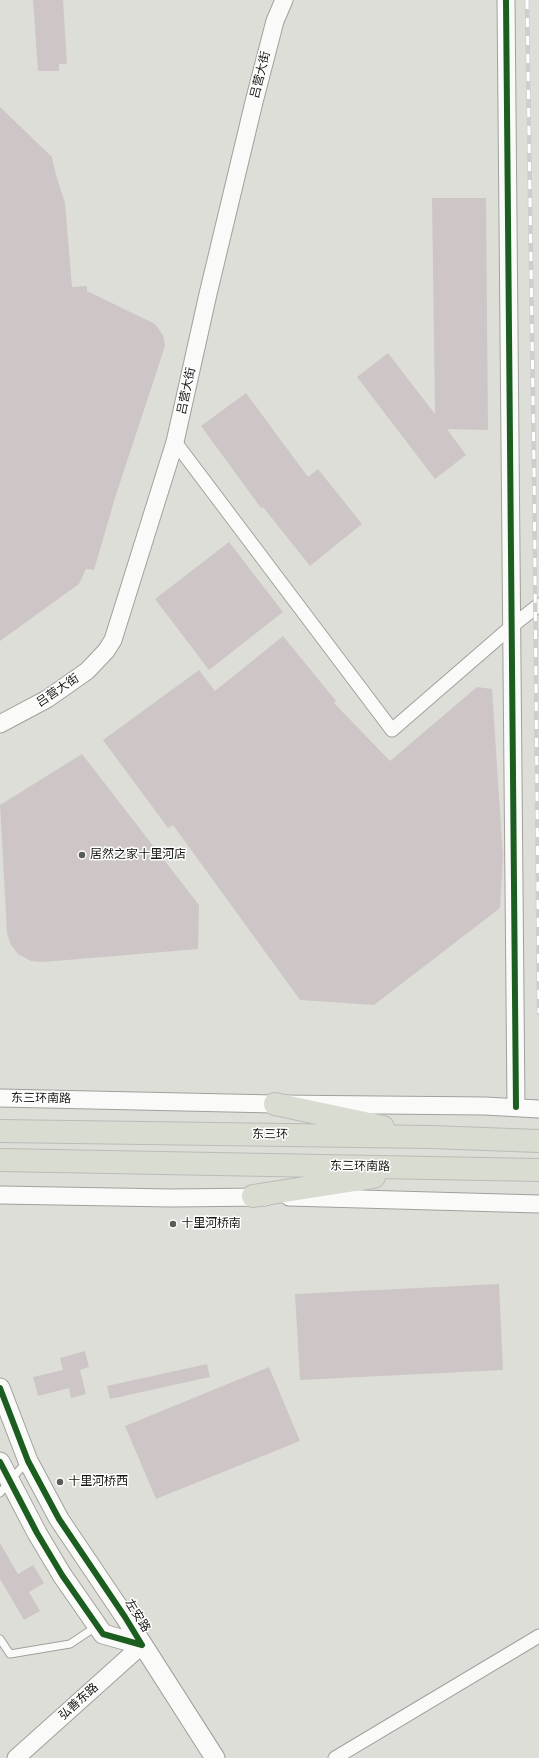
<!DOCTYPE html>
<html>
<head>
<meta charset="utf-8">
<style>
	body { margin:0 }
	canvas { display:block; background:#ddded8 }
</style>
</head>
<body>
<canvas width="539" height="1758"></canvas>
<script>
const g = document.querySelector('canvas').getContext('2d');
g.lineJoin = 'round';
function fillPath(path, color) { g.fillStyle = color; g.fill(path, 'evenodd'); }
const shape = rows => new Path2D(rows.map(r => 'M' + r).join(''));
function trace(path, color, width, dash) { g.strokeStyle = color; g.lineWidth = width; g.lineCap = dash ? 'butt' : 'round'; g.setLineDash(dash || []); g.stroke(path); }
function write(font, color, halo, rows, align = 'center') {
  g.font = font + ' "Sofia Sans Condensed","Noto Sans SC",sans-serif'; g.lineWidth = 3; g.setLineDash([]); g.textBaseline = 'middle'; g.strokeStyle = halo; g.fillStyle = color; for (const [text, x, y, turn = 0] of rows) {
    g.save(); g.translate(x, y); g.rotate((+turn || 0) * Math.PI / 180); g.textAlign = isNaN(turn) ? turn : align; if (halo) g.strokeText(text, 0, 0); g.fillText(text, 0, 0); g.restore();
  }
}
fillPath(shape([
	[33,0,63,0,67,64,59,64,59,71,38,71],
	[0,107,52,157,56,175,65,203,72,287,87,286,87,291,155,324,163,335,165,346,115,498,94,570,86,569,79,584,0,641],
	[432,198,486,198,488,430,447,429,466,455,435,479,357,377,388,353,435,414],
	[246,393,308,477,318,469,362,524,310,566,263,507,261,508,201,426],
	[229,542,283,612,209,670,155,599],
	[283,636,336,701,334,703,390,761,477,687,492,689,503,857,500,908,374,1005,300,1000,173,825,168,828,103,740,199,670,215,691],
	[82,754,199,905,198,949,43,962,31,961,18,954,11,945,7,933,0,805],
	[499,1284,503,1370,300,1380,295,1294],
	[85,1351,89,1367,80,1370,86,1394,71,1398,69,1388,38,1396,33,1377,63,1370,60,1358],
	[207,1364,210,1377,110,1399,107,1386],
	[269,1367,300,1441,156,1499,125,1426],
	[0,1543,18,1574,33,1565,44,1583,29,1592,40,1611,24,1620,0,1579]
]), '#cec6c6');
const service = shape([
	[0,1493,27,1461],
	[0,1639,10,1654,70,1644,97,1626]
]);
const minor = shape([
	[175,442,392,730,512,626,539,605],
	[335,1758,539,1636]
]);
const tertiary = shape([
	[506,0,516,1107],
	[0,724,47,699,87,671,106,651,113,640,175,442,208,294,254,102,275,21,284,0],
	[0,1098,275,1104,485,1106,539,1109],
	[0,1195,171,1198,265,1197],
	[289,1197,539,1204],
	[16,1758,142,1645]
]);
const secondary = shape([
	[0,1388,28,1461,59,1519,125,1617,215,1758],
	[0,1462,37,1533,62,1575,103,1634,142,1645]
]);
const trunk = shape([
	[275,1104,383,1127],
	[0,1131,431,1137,539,1141],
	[0,1160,539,1170],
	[253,1196,374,1177]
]);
trace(service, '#a0a19c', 9);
trace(minor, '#a0a19c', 15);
trace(tertiary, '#a0a19c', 19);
trace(secondary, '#a0a19c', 21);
trace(trunk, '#bbbcb8', 24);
trace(service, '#fafaf9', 7);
trace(minor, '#fafaf9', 13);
trace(tertiary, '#fafaf9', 17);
trace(secondary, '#fafaf9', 19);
trace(trunk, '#d9dcd0', 22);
const rail = shape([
	[527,0,534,466,539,1013]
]);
trace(rail, '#cecfcc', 4.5);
trace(rail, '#fff', 3, [9]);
trace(shape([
	[506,0,516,1107],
	[0,1388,28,1461,59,1519,125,1617,142,1645],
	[0,1462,37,1533,62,1575,103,1634,142,1645]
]), '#1b5e20', 6);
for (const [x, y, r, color] of [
	[82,855,4,"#5a5c57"],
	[173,1224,4,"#5a5c57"],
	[60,1482,4,"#5a5c57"]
]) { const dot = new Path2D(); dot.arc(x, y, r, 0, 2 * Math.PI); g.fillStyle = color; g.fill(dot); trace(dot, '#fff', 1.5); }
write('12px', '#141611', '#fff', [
	["吕营大街",261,75,-76],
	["吕营大街",187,391,-78],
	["吕营大街",58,691,-34],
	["东三环南路",41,1099,1],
	["东三环",270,1135,1],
	["东三环南路",360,1167,1],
	["左安路",137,1616,58],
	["弘善东路",79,1702,-42]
]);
write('12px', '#141611', '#fff', [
	["居然之家十里河店",90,855],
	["十里河桥南",181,1224],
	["十里河桥西",68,1482]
], 'left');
</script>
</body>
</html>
